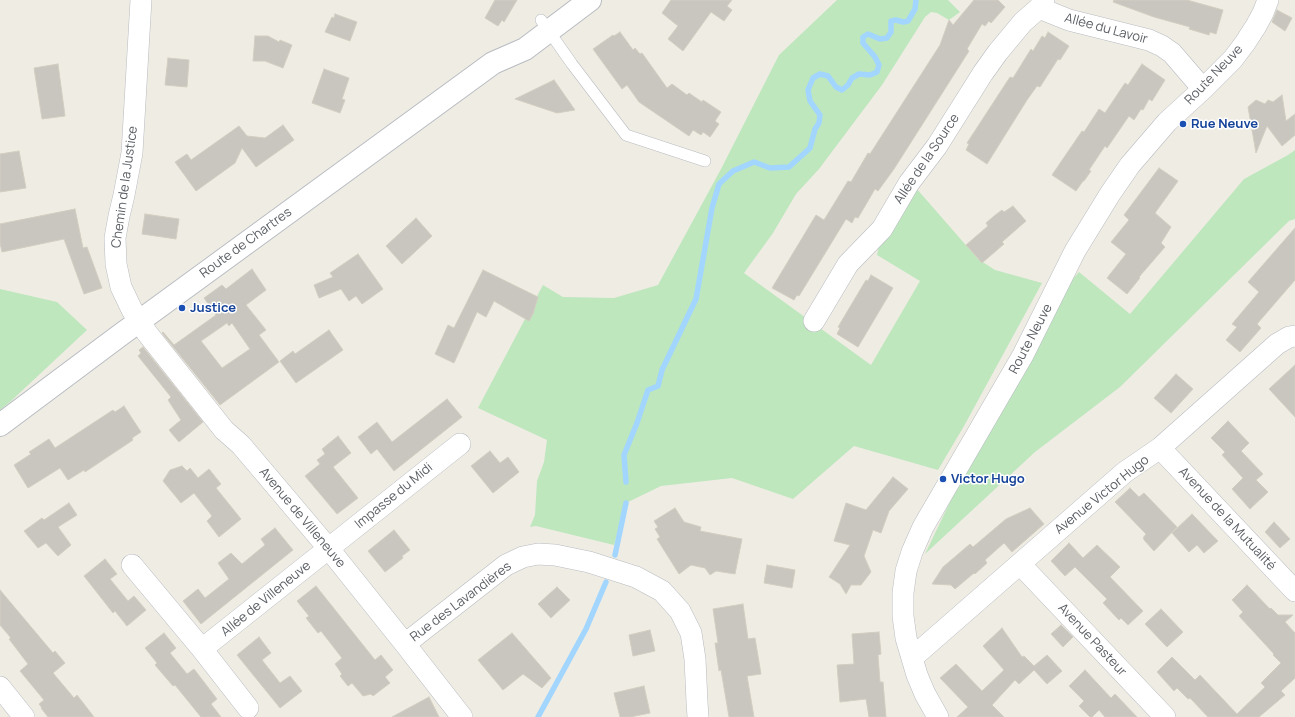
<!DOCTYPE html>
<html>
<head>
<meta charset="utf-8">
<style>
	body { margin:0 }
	canvas { display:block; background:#efece3 }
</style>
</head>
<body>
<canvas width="1295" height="717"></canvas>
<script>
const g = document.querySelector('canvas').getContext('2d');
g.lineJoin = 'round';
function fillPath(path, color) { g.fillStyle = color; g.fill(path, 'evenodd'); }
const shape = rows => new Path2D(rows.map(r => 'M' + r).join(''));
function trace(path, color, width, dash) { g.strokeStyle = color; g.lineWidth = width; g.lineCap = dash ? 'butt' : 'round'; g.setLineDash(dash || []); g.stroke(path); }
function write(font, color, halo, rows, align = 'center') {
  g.font = font + ' Manrope,sans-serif'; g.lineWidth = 3; g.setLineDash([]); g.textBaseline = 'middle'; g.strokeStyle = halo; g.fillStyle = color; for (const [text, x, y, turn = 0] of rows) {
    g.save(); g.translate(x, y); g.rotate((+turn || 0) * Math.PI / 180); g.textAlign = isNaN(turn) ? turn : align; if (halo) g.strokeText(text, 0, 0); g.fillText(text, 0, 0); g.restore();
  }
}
fillPath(shape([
	[837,0,948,0,960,12,949,20,937,13,931,12,925,17,882,85,819,169,796,194,773,233,744,273,871,365,920,281,877,255,882,229,916,188,978,259,995,270,1042,283,964,426,938,470,854,446,793,499,732,478,661,486,626,503,614,545,536,526,530,527,535,515,537,481,544,462,547,440,478,408,543,285,563,297,614,298,658,285,721,169,779,55],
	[1295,150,1295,219,1289,221,1120,387,1035,452,925,554,976,448,1060,293,1079,272,1130,314,1244,179,1288,155],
	[0,289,57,302,87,330,11,401,0,410]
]), '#bee7be');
trace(shape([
	[626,482,624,455,637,423,648,390,658,386,662,370,696,299,712,208,719,184,733,171,754,162,770,168,789,167,810,148,815,129,819,123,820,115,810,101,808,90,813,78,820,74,828,76,836,87,842,90,848,85,852,78,859,74,870,75,877,72,879,65,875,57,863,43,863,37,868,34,880,39,887,38,891,32,891,21,896,20,903,22,908,21,915,9,916,0],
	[615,555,626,503],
	[538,717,586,629,606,582]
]), '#a2d6ff', 5.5);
const building = shape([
	[495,0,517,0,504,22,502,20,498,26,485,18,495,0],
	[671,0,732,0,727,6,732,10,724,21,711,12,683,51,668,39,678,26,662,13,671,0],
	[974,0,998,0,1005,7,991,23,989,21,985,26,982,24,967,49,969,51,894,169,878,191,875,189,858,218,855,217,852,223,846,219,799,296,797,295,794,300,772,288,816,215,824,220,848,181,851,182,868,153,870,154,940,45,949,20,953,25,974,0],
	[1114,0,1187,0,1223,10,1216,34,1210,32,1209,35,1189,29,1190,27,1154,17,1113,2,1114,0],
	[1277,10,1292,18,1285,31,1272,22,1277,10],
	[335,14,357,22,350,41,325,32,332,17,334,18,335,14],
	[620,32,633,50,635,48,640,54,642,53,667,88,672,84,687,95,689,93,702,102,703,100,721,112,715,121,719,124,710,137,703,132,701,135,693,130,689,136,639,102,627,85,622,89,593,49,613,35,614,36,620,32],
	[1048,32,1069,46,1060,60,1058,59,1040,87,1037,86,1027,100,987,164,966,150,969,144,967,143,1010,77,1013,78,1031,49,1033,51,1042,36,1045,38,1048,32],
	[255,36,268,36,279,42,280,40,292,45,283,68,265,61,253,61,255,36],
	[168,58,189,60,187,87,165,85,168,58],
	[58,64,65,116,42,119,34,68,58,64],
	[1142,64,1165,80,1152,101,1149,99,1143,110,1141,109,1134,120,1129,116,1107,148,1105,146,1089,170,1091,171,1084,181,1083,181,1076,191,1052,175,1082,131,1084,132,1099,109,1105,113,1125,83,1128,85,1142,64],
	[324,69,349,78,342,99,345,100,340,113,312,103,324,69],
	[554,80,575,110,557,113,515,99,554,80],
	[1282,95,1286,121,1295,114,1295,135,1282,146,1267,126,1256,153,1248,107,1256,100,1265,104,1268,100,1273,102,1282,95],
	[283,125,294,140,256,167,242,148,235,163,196,191,175,162,187,154,191,160,239,126,247,136,265,138,283,125],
	[19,151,26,188,0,192,0,154,19,151],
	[1159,168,1178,181,1155,213,1171,227,1161,243,1165,247,1139,277,1140,278,1127,294,1107,278,1126,254,1111,242,1129,220,1124,215,1159,168],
	[1013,206,1026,221,1002,242,1004,244,982,263,966,245,988,226,986,223,994,216,1002,210,1004,212,1013,206],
	[75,209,83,248,87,247,102,288,84,294,64,239,2,252,0,243,0,224,75,209],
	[145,214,179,219,176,239,142,234,145,214],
	[416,218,432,236,402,264,386,246,416,218],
	[1295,228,1295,280,1257,324,1261,328,1240,352,1226,340,1237,327,1232,324,1259,292,1248,282,1295,228],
	[358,254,383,289,362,304,356,296,349,301,341,289,319,298,314,285,333,277,330,273,358,254],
	[252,269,266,290,246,305,266,330,259,335,279,362,220,405,162,333,163,332,174,345,216,315,204,298,222,285,226,289,252,269],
	[227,323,229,326,232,323,250,349,222,368,201,341,227,323],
	[483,270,538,297,533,314,529,321,494,301,486,317,477,312,454,363,435,354,448,325,454,328,483,270],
	[871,275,893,288,858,347,837,334,840,328,838,327,866,280,868,281,871,275],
	[329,330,343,350,296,383,280,361,293,351,295,354,329,330],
	[143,347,203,422,179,442,169,430,181,420,168,400,171,397,138,356,141,353,139,350,143,347],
	[1295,365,1295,417,1269,389,1295,365],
	[1176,374,1193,389,1171,413,1154,398,1176,374],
	[447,399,462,417,394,471,377,449,371,454,358,437,377,422,392,442,447,399],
	[124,406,141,432,132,438,133,440,85,472,84,470,68,480,60,468,28,488,14,465,31,454,29,452,49,439,55,448,113,410,115,412,124,406],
	[1228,421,1249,443,1241,451,1263,474,1256,480,1268,492,1250,509,1232,489,1243,478,1222,455,1225,452,1211,438,1228,421],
	[338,436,351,453,333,467,358,498,337,514,305,476,320,464,317,460,325,454,322,449,338,436],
	[490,451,500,463,508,457,519,472,493,493,471,466,490,451],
	[182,466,187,471,190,468,198,478,209,469,221,484,216,488,241,519,219,537,207,521,212,516,194,493,181,503,163,481,170,470,182,466],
	[893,477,908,489,889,511,881,533,873,530,864,556,871,572,861,585,851,585,846,594,840,584,829,577,850,545,834,541,846,503,866,510,893,477],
	[1130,488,1139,497,1144,493,1177,527,1154,551,1144,540,1144,539,1143,538,1146,534,1115,502,1130,488],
	[69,503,77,515,58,527,71,545,58,556,46,543,38,548,24,531,42,518,44,520,69,503],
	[675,508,684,522,701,527,700,531,742,539,735,574,716,571,710,575,705,568,691,565,679,574,657,539,660,537,655,529,658,527,654,521,675,508],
	[1030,508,1044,524,1012,552,1004,543,985,560,987,563,975,574,974,573,955,589,951,585,932,584,943,567,970,544,973,547,1006,519,1030,508],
	[1192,514,1218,541,1204,553,1197,545,1189,552,1172,533,1192,514],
	[1274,522,1290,539,1280,548,1265,532,1274,522],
	[275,528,293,550,201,624,183,601,198,589,205,598,229,579,218,563,231,553,242,564,265,545,261,539,275,528],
	[394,530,410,550,402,556,403,558,385,572,368,551,394,530],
	[1069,543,1083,558,1097,545,1120,567,1110,577,1143,611,1128,625,1121,618,1119,620,1103,603,1107,599,1075,567,1065,576,1051,561,1069,543],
	[105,559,117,574,110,579,128,601,134,596,146,610,127,626,115,611,113,613,84,576,105,559],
	[767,565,795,570,792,588,764,583,767,565],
	[1247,585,1270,609,1271,608,1278,615,1293,615,1285,622,1295,633,1295,678,1281,691,1285,695,1259,717,1208,717,1190,698,1188,699,1177,688,1174,691,1157,672,1172,657,1195,680,1200,675,1237,714,1265,687,1261,683,1281,663,1273,655,1274,654,1239,616,1243,612,1232,600,1247,585],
	[316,586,375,660,381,655,393,670,385,677,390,683,373,696,371,694,363,696,352,683,348,686,340,676,342,674,335,664,342,658,321,631,318,633,306,618,309,616,297,601,316,586],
	[557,587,570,600,551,618,538,604,557,587],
	[0,590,53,653,55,651,65,663,53,673,74,698,77,695,94,717,48,717,41,708,42,708,39,704,44,700,20,671,28,664,9,639,11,638,0,625,0,590],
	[743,604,748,639,755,638,761,674,747,676,754,717,729,717,721,670,719,671,715,643,718,643,713,609,743,604],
	[1161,609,1183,632,1167,647,1145,624,1161,609],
	[1061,625,1073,637,1063,647,1051,634,1061,625],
	[1002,628,1022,657,1024,656,1034,666,1047,655,1062,671,1047,684,1034,670,1019,684,1015,680,992,705,1004,717,957,717,968,707,940,678,956,664,982,691,1004,670,983,646,1002,628],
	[650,630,655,651,633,656,629,635,650,630],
	[879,632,881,654,878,655,880,682,883,682,886,717,869,717,866,699,840,702,837,665,854,664,852,634,879,632],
	[164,633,176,648,170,653,187,674,194,669,217,699,211,704,221,717,201,717,175,685,173,686,155,665,157,663,145,648,164,633],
	[512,633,551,678,542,688,523,674,503,690,478,660,512,633],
	[259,637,271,653,262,660,280,683,290,676,302,691,280,708,237,655,259,637],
	[1085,670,1111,698,1115,694,1137,717,1105,717,1099,710,1092,717,1090,717,1079,706,1084,701,1069,686,1085,670],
	[644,686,650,713,630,717,620,717,614,693,644,686],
	[429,697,439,717,392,717,429,697]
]);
fillPath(building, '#c9c6c0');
trace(building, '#d3cec1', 1);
const service = shape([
	[541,20,572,64,626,135,705,161]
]);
const minor = shape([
	[141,0,132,153,124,195,119,216,115,238,116,264,121,287,132,310,147,333,224,430,241,445,329,549,405,644,462,717],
	[1039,8,1069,20,1149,40,1162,46,1172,53,1203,89],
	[814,321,848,264,882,229,909,183,937,146,983,73,998,52,1023,22,1039,8,1044,0],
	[1160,448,1295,591],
	[1020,564,1165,717],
	[132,565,202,649,248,708],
	[405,644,506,565,523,557,538,554,555,555,589,562,636,577,662,591,680,611,691,633,695,659,697,702,698,717],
	[202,649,460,444],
	[912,658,1125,472,1160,448,1277,344,1289,337,1295,336],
	[0,687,24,717],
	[938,717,925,694,917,675,906,638,903,616,903,593,906,571,912,552,923,527,1023,355,1075,251,1110,194,1130,165,1167,122,1203,89,1233,59,1245,43,1256,26,1263,13,1268,0]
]);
const secondary = shape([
	[0,425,119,336,493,63,525,49,590,0]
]);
trace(service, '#b8bbc0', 12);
trace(minor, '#b8bbc0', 22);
trace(secondary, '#b8bcc2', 24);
trace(service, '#fff', 11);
trace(minor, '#fff', 21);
trace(secondary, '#fff', 22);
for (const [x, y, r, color] of [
	[1183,124,4,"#1a4fb4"],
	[182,308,4,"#1a4fb4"],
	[943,479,4,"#1a4fb4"]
]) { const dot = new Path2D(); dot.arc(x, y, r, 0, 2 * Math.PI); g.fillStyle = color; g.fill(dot); trace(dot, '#fff', 1.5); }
write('13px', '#5b5f64', '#fff', [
	["Allée du Lavoir",1106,29,15],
	["Route Neuve",1214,75,-46],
	["Allée de la Source",927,159,-56],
	["Chemin de la Justice",125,187,-82],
	["Route de Chartres",246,243,-36],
	["Route Neuve",1031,339,-62],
	["Avenue Victor Hugo",1102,495,-39],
	["Impasse du Midi",394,496,-39],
	["Avenue de Villeneuve",302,518,50],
	["Avenue de la Mutualité",1227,519,47],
	["Allée de Villeneuve",266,599,-39],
	["Rue des Lavandières",461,602,-37],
	["Avenue Pasteur",1092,640,47]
]);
write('bold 13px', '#164399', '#fff', [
	["Rue Neuve",1191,124],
	["Justice",190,308],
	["Victor Hugo",951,479]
], 'left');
</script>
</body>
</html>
